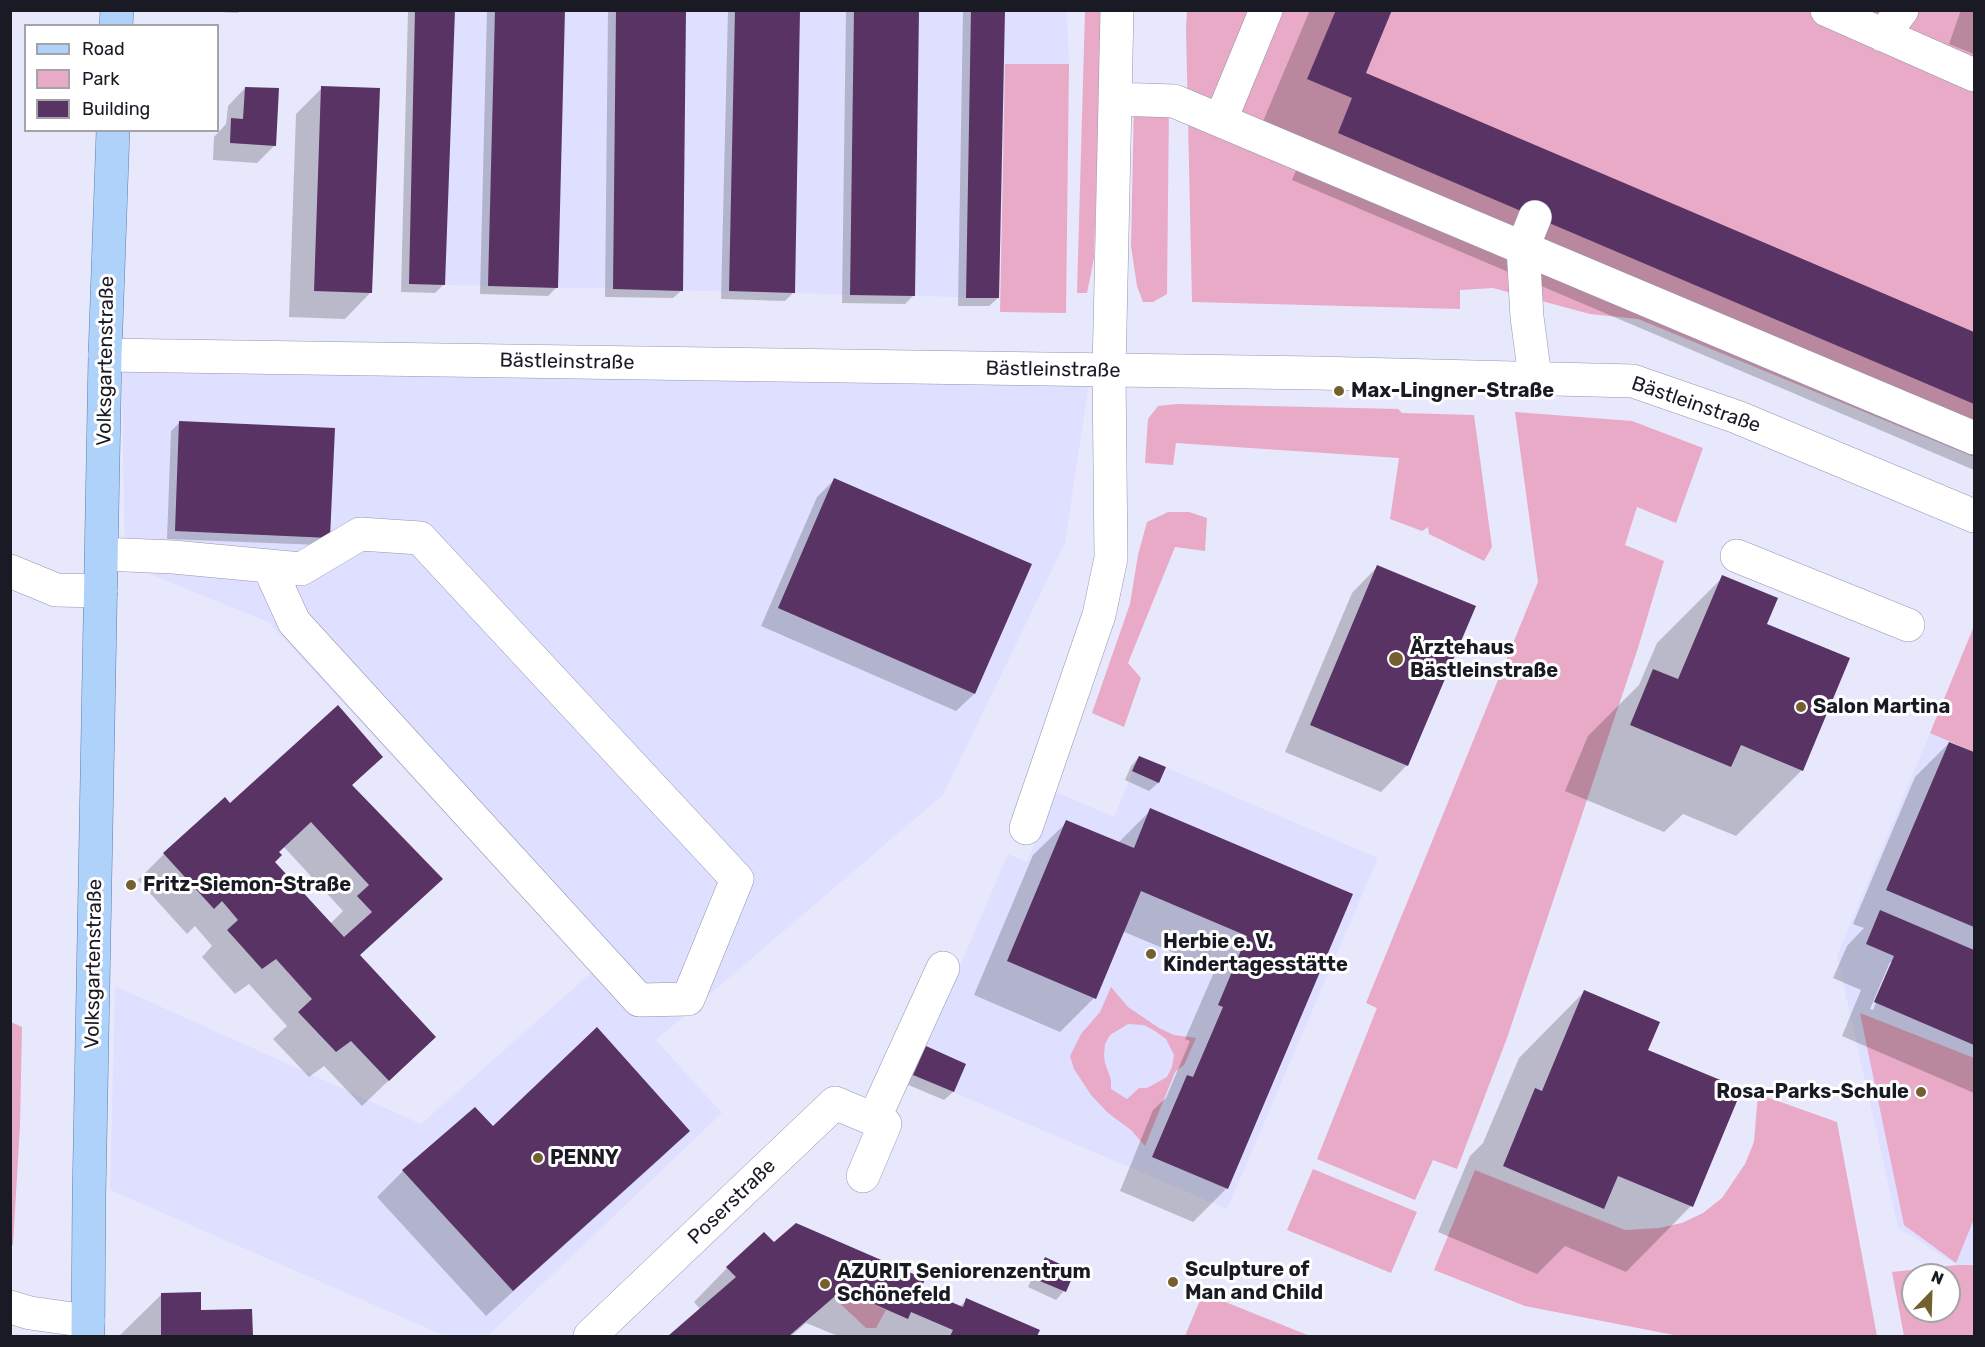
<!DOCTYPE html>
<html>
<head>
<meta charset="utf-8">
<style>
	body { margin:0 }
	#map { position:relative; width:1985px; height:1347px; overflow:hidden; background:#e8e8fc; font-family:Rubik,sans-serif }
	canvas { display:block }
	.frame { position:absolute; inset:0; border:12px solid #1a1a25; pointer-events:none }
	.legend { position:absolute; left:24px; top:24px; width:195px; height:108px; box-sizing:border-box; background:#fff; border:2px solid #a3a3a8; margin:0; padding:8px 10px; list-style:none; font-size:18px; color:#1a1a25 }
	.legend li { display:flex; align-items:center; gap:12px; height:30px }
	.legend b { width:30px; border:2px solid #a3a3a8 }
	.north { position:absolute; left:1901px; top:1263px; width:60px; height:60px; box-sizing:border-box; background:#fff; border:2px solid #a3a3a8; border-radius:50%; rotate:23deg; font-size:16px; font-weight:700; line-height:24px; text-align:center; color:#1a1a25 }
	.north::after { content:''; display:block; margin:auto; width:21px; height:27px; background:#74602e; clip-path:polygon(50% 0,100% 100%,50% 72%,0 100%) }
</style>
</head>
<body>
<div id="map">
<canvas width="1985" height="1347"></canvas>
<div class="frame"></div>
<ul class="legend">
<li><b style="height:8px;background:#afd2fa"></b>Road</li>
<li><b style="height:16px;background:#e8aac6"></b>Park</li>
<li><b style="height:16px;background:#583364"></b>Building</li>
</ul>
<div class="north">N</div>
</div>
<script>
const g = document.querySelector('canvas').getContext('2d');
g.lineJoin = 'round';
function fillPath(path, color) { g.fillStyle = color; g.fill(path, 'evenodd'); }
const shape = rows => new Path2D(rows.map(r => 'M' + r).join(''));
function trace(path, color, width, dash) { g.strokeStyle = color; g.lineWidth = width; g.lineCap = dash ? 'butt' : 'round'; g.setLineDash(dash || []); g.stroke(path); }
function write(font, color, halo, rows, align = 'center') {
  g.font = font + ' Rubik,sans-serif'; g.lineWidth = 6; g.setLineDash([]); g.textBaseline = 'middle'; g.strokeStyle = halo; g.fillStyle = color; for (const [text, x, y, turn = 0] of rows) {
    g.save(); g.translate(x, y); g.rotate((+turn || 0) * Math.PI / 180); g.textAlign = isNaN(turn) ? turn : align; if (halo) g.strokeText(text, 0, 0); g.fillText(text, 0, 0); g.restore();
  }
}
fillPath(shape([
	[415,11,1067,11,1069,64,1005,64,999,298,409,284],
	[121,340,1093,356,1065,543,943,795,656,1040,722,1113,488,1336,445,1336,110,1190,115,986,421,1124,592,972,268,622,125,564],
	[1930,733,1974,752,1974,1265,1957,1265,1898,1228,1837,956],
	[1139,756,1378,858,1227,1209,913,1075,1008,854,1027,862,1056,792,1114,817]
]), '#dfe0ff');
fillPath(shape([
	[1085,11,1102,11,1094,258,1087,293,1077,293],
	[1187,11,1974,11,1974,457,1638,319,1590,314,1493,288,1460,290,1460,309,1192,302,1186,28],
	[1005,64,1069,64,1066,313,1000,312],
	[1134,103,1169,105,1167,294,1153,302,1143,302,1137,286,1131,246],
	[1177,404,1398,409,1402,413,1474,415,1492,547,1484,561,1429,534,1428,527,1422,531,1390,519,1399,458,1176,443,1173,465,1145,463,1148,419,1158,406],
	[1515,412,1632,421,1703,448,1676,523,1637,507,1625,545,1664,561,1638,648,1507,1038,1457,1169,1433,1160,1415,1200,1317,1159,1377,1008,1366,1003,1538,582],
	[1168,512,1189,512,1207,518,1205,551,1175,547,1128,663,1141,678,1124,727,1092,713,1130,604,1138,555,1147,522],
	[1974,626,1974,752,1930,733],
	[1111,987,1128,1007,1159,1028,1174,1035,1196,1038,1184,1065,1175,1072,1145,1146,1131,1130,1108,1113,1091,1095,1074,1069,1070,1056,1081,1034,1100,1012],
	[1128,1024,1144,1025,1155,1031,1166,1039,1174,1055,1172,1067,1167,1077,1147,1088,1139,1088,1127,1099,1111,1089,1111,1080,1105,1063,1104,1055,1105,1044,1110,1035],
	[1860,1013,1974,1058,1974,1219,1956,1263,1904,1225],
	[11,1022,22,1027,20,1125,13,1245,11,1245],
	[1758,1094,1837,1122,1877,1336,1679,1336,1525,1306,1434,1270,1475,1170,1625,1230,1659,1228,1682,1223,1703,1213,1722,1198,1745,1164,1754,1142],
	[1313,1169,1417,1212,1391,1273,1287,1230],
	[1957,1265,1974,1265,1974,1336,1904,1336,1892,1272],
	[1913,1275,1949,1275,1949,1311,1913,1311],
	[842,1290,886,1310,876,1328,866,1328,833,1297],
	[1203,1293,1310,1336,1185,1336]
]), '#e8aac6');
fillPath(shape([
	[184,10,240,10,238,13],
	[408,10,454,10,444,284,435,293,401,292],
	[487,10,564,10,557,287,548,296,480,294],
	[608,10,684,10,682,290,673,298,605,297],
	[728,10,799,10,793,293,785,301,721,299],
	[846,10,918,10,914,295,905,304,842,303],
	[963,10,1003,10,998,298,989,306,958,306],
	[1310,10,1391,10,1364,74,1974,333,1974,470,1292,180,1307,145,1261,126],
	[1961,10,1974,10,1974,54,1949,44],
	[245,88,275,145,257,163,213,160,214,137,226,124,228,106],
	[322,88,371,292,345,319,289,317,296,114],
	[180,422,329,537,320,545,167,539,171,431],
	[835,479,1030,564,974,694,956,711,761,626,817,497],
	[1378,566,1407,765,1381,792,1285,752,1352,593],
	[1723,577,1765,624,1802,770,1736,836,1683,814,1664,832,1565,791,1588,736,1639,685,1657,643],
	[1949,743,1974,754,1974,1093,1842,1036,1861,990,1833,978,1847,946,1864,928,1853,924,1915,777],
	[1890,962,1893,962,1873,1010,1870,1009],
	[381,757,351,786,441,879,359,956,434,1037,362,1106,324,1066,309,1077,273,1039,287,1026,249,984,235,994,202,957,212,946,195,926,187,934,138,880,164,854,230,805],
	[284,847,343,911,330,924,274,862,278,853],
	[1139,757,1164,768,1158,783,1149,791,1125,780,1131,766],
	[1151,810,1351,894,1227,1188,1193,1222,1120,1191,1153,1110,1166,1098,1190,1041,1185,1039,1215,970,1122,931,1094,998,1060,1032,974,995,1033,855,1067,822,1118,843],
	[1584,992,1646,1051,1740,1090,1691,1206,1626,1272,1565,1246,1537,1274,1438,1232,1470,1156,1483,1143,1519,1058],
	[926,1048,964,1065,953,1092,944,1100,906,1084,918,1057],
	[493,1128,688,1131,662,1157,486,1316,377,1197,403,1171],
	[774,1244,919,1289,959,1307,967,1300,1038,1331,1035,1336,838,1336,806,1323,791,1336,671,1336,701,1310,694,1302,727,1268],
	[1045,1259,1064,1291,1056,1300,1028,1287,1037,1268],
	[162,1294,200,1311,250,1311,251,1336,119,1336]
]), '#0003');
fillPath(shape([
	[415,10,455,10,445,285,409,284],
	[495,10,565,10,558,288,488,286],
	[616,10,686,10,683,291,613,289],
	[735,10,800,10,795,293,729,291],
	[854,10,919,10,915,296,850,295],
	[971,10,1005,10,999,298,966,298],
	[1336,10,1392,10,1366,73,1974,332,1974,404,1338,133,1352,98,1307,79],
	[321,86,380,88,372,293,314,291],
	[245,87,279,88,276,146,230,143,231,118,243,119],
	[179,421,335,428,330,538,175,531],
	[834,478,1032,564,975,694,778,608],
	[1377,565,1476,606,1408,766,1310,725],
	[1722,575,1778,598,1767,624,1850,658,1803,771,1741,745,1731,767,1630,725,1653,669,1678,679],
	[338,705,383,757,352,785,443,879,360,955,436,1037,389,1081,351,1041,336,1052,298,1012,312,999,276,959,262,969,227,930,238,920,222,901,214,909,163,853,225,797,230,803],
	[311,822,369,885,357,896,372,912,344,937,275,862,282,855,279,852],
	[1949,742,1974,752,1974,927,1886,890],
	[1139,756,1166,767,1159,783,1132,771],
	[1150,808,1353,894,1228,1189,1152,1157,1187,1075,1193,1077,1223,1007,1218,1005,1247,936,1141,891,1096,999,1007,961,1066,820,1134,848],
	[1880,910,1974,950,1974,1045,1874,1002,1894,956,1866,944],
	[1584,990,1660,1022,1648,1050,1742,1089,1693,1207,1618,1176,1604,1209,1503,1166,1535,1088,1542,1091],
	[597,1027,690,1131,513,1291,402,1170,475,1107,493,1126],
	[926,1046,966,1064,954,1092,913,1075],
	[796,1223,925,1279,921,1289,944,1299,963,1307,966,1298,1040,1330,1037,1336,950,1336,953,1330,911,1312,908,1319,842,1290,789,1336,668,1336,736,1277,726,1267,764,1232,774,1242],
	[1045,1257,1075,1271,1066,1292,1035,1279],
	[201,1292,201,1310,252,1309,253,1336,161,1336,161,1293]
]), '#583364');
const minor = shape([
	[1827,10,1974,75],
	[1883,35,1902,10],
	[1115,99,1174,101,1974,438],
	[1221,119,1266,10],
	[105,355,1316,373,1633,381,1737,417,1974,516],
	[1535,377,1527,317,1523,247,1535,217],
	[102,554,173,557,301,569,360,534,420,538,737,879,688,999,639,1000,294,622,269,567],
	[1737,556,1908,625],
	[10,571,56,590,101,591],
	[1026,828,1099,615,1111,558,1109,371,1117,10],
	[874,1119,943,968],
	[10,1307,30,1313,88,1321],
	[590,1336,835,1103,885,1124,863,1176]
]);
const major = shape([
	[116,26,117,10],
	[88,1336,89,1197,105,355,113,130]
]);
trace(minor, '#9394b1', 34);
trace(major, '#587ead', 34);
trace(minor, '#fff', 33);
trace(major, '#afd2fa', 33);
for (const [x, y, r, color] of [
	[1339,391,6,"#74602e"],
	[1396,659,8,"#74602e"],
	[1801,707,6,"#74602e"],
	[131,885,6,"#74602e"],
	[1151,954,6,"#74602e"],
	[1921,1092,6,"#74602e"],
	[538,1158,6,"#74602e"],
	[1173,1282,6,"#74602e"],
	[825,1284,6,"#74602e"]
]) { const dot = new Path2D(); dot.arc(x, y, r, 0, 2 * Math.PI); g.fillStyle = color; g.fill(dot); trace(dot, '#fff', 2); }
write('20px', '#1a1a25', '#fff', [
	["Volksgartenstraße",106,361,-89],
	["Bästleinstraße",567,362,1],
	["Bästleinstraße",1053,370,1],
	["Bästleinstraße",1696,405,19],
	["Volksgartenstraße",94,964,-89],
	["Poserstraße",732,1202,-44]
]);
write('bold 20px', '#1a1a25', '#fff', [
	["Max-Lingner-Straße",1351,391],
	["Ärztehaus",1410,648],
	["Bästleinstraße",1410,671],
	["Salon Martina",1813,707],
	["Fritz-Siemon-Straße",143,885],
	["Herbie e. V.",1163,942],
	["Kindertagesstätte",1163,965],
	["Rosa-Parks-Schule",1909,1092,"right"],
	["PENNY",550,1158],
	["Sculpture of",1185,1270],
	["Man and Child",1185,1293],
	["AZURIT Seniorenzentrum",837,1272],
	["Schönefeld",837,1295]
], 'left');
</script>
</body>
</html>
